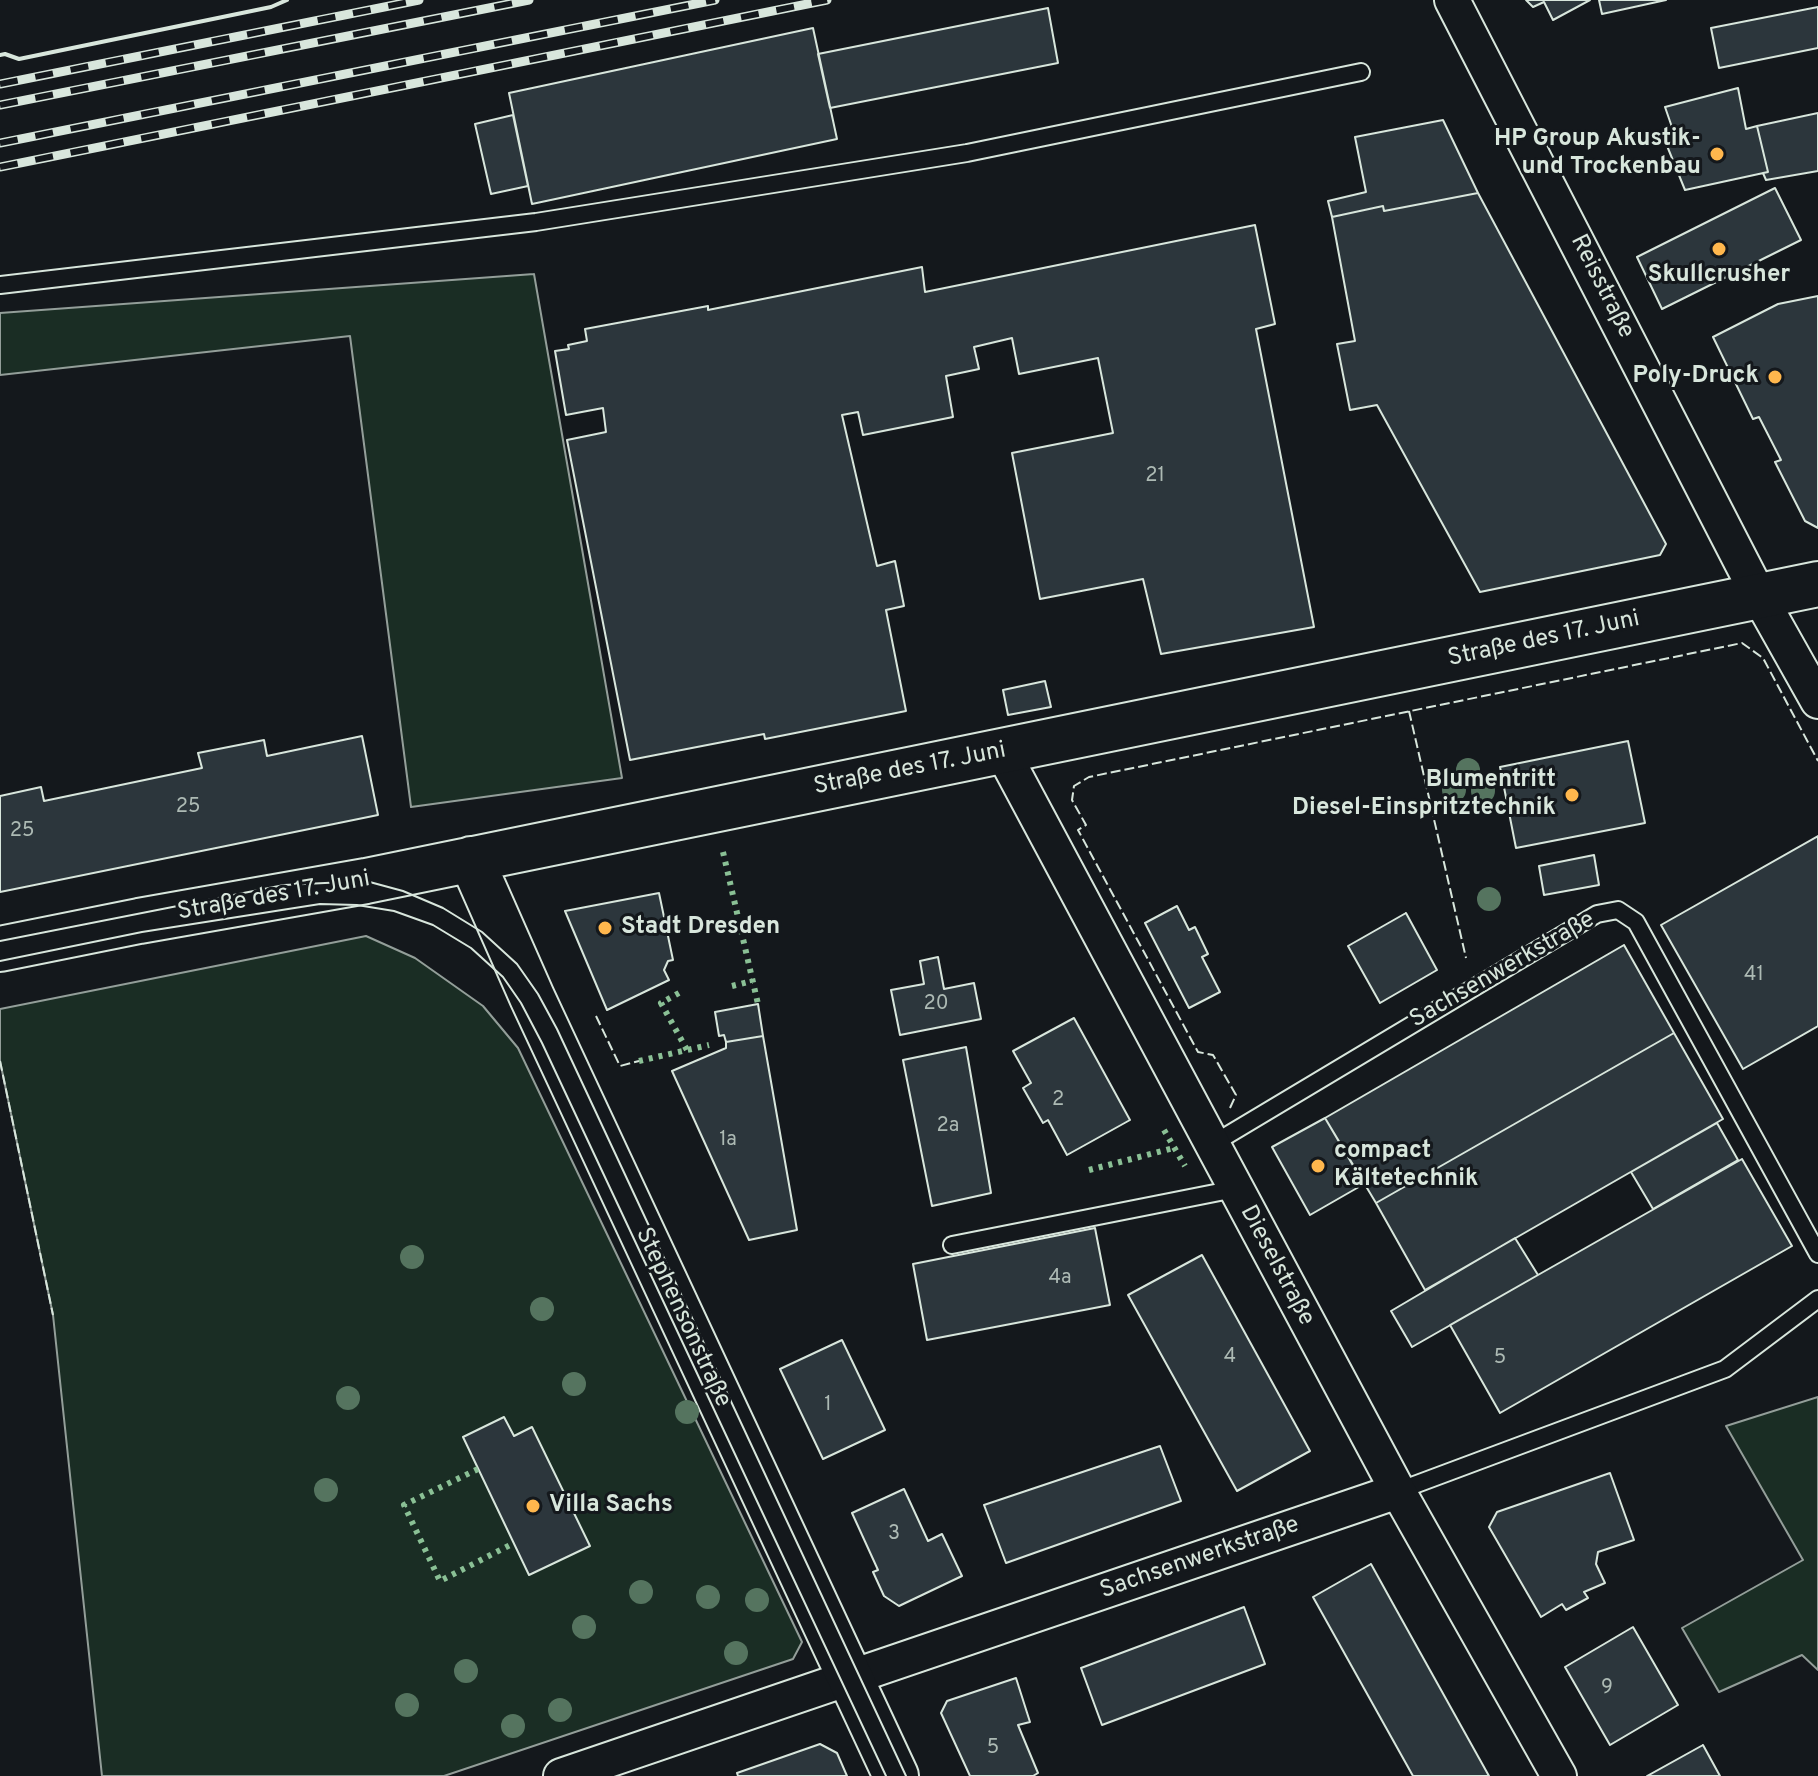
<!DOCTYPE html>
<html>
<head>
<meta charset="utf-8">
<style>
	body { margin:0 }
	canvas { display:block; background:#14181c }
</style>
</head>
<body>
<canvas width="1818" height="1776"></canvas>
<script>
const g = document.querySelector('canvas').getContext('2d');
g.lineJoin = 'round';
function fillPath(path, color) { g.fillStyle = color; g.fill(path, 'evenodd'); }
const shape = rows => new Path2D(rows.map(r => 'M' + r).join(''));
function trace(path, color, width, dash) { g.strokeStyle = color; g.lineWidth = width; g.lineCap = dash ? 'butt' : 'round'; g.setLineDash(dash || []); g.stroke(path); }
function write(font, color, halo, rows, align = 'center') {
  g.font = font + ' Overpass,sans-serif'; g.lineWidth = 6; g.setLineDash([]); g.textBaseline = 'middle'; g.strokeStyle = halo; g.fillStyle = color; for (const [text, x, y, turn = 0] of rows) {
    g.save(); g.translate(x, y); g.rotate((+turn || 0) * Math.PI / 180); g.textAlign = isNaN(turn) ? turn : align; if (halo) g.strokeText(text, 0, 0); g.fillText(text, 0, 0); g.restore();
  }
}
const green = shape([
	[534,274,622,778,411,807,350,336,0,375,0,313,534,274],
	[366,936,415,958,483,1006,518,1048,802,1642,793,1659,444,1776,102,1776,53,1315,0,1061,0,1009,366,936],
	[1818,1397,1818,1670,1802,1655,1719,1692,1682,1628,1803,1560,1726,1426,1818,1397]
]);
fillPath(green, '#1a2d24');
trace(green, '#939e99', 2);
const building = shape([
	[1526,0,1590,0,1553,20,1544,2,1533,7,1526,0],
	[1599,0,1666,0,1602,14,1599,0],
	[1818,7,1818,48,1719,68,1711,28,1818,7],
	[1048,8,1058,63,830,108,818,54,1048,8],
	[813,28,837,139,532,204,509,93,813,28],
	[1738,88,1746,129,1757,126,1768,172,1685,190,1663,136,1674,133,1665,107,1738,88],
	[1818,113,1818,171,1766,180,1763,173,1768,172,1757,126,1818,113],
	[513,115,528,186,491,194,475,124,513,115],
	[1443,120,1478,193,1384,211,1383,206,1332,217,1328,201,1366,192,1355,137,1443,120],
	[1775,188,1801,240,1662,309,1637,257,1775,188],
	[1478,193,1666,544,1660,555,1480,592,1377,405,1350,410,1337,344,1355,341,1332,217,1383,206,1384,211,1478,193],
	[1255,225,1275,324,1256,329,1314,627,1161,654,1143,579,1040,599,1012,453,1113,433,1098,358,1019,374,1012,338,974,347,979,369,946,376,953,417,863,435,858,412,842,415,877,566,895,561,904,606,886,610,906,711,765,739,764,734,630,760,567,440,606,432,603,408,566,415,555,351,569,349,568,345,587,341,585,329,708,306,708,310,922,267,925,292,1255,225],
	[1818,296,1818,528,1805,521,1775,462,1781,460,1759,417,1753,419,1713,337,1778,304,1818,296],
	[1045,681,1051,707,1008,715,1003,690,1045,681],
	[362,736,378,815,0,892,0,796,41,787,44,801,202,768,198,753,264,740,267,756,362,736],
	[1628,741,1645,823,1516,848,1500,767,1628,741],
	[1818,836,1818,1026,1743,1069,1661,925,1818,836],
	[1594,855,1599,885,1544,895,1539,866,1594,855],
	[659,893,673,960,668,961,664,970,669,980,607,1010,565,911,659,893],
	[1177,906,1189,930,1195,927,1208,954,1202,957,1220,992,1189,1008,1145,923,1177,906],
	[1406,913,1437,970,1380,1003,1348,946,1406,913],
	[1624,945,1674,1033,1376,1203,1325,1118,1624,945],
	[938,957,944,989,974,983,981,1019,900,1035,891,990,924,984,920,961,938,957],
	[758,1004,763,1036,726,1042,724,1035,719,1036,715,1012,758,1004],
	[1074,1018,1130,1120,1067,1155,1048,1120,1043,1123,1023,1088,1031,1083,1013,1051,1074,1018],
	[1674,1033,1723,1119,1425,1290,1376,1203,1674,1033],
	[763,1036,797,1230,749,1240,672,1071,726,1048,726,1042,763,1036],
	[966,1047,991,1193,932,1206,903,1060,966,1047],
	[1325,1118,1364,1184,1310,1215,1272,1147,1325,1118],
	[1717,1123,1738,1160,1653,1209,1631,1172,1717,1123],
	[1742,1159,1792,1246,1500,1413,1450,1325,1742,1159],
	[1095,1228,1110,1305,927,1340,913,1264,1095,1228],
	[1515,1238,1538,1275,1412,1347,1391,1311,1515,1238],
	[1202,1255,1310,1451,1237,1491,1128,1295,1202,1255],
	[842,1340,885,1430,823,1459,780,1369,842,1340],
	[504,1417,514,1436,532,1427,590,1546,529,1575,463,1437,504,1417],
	[1160,1446,1181,1501,1006,1563,984,1505,1160,1446],
	[1610,1473,1634,1540,1598,1552,1596,1564,1605,1583,1584,1592,1588,1598,1566,1610,1562,1604,1541,1617,1489,1527,1497,1512,1610,1473],
	[904,1489,928,1541,942,1534,962,1576,899,1606,884,1596,873,1572,878,1570,852,1513,904,1489],
	[1371,1564,1392,1602,1489,1776,1413,1776,1313,1597,1371,1564],
	[1244,1607,1265,1664,1102,1725,1081,1668,1244,1607],
	[1633,1627,1678,1705,1610,1745,1565,1667,1633,1627],
	[1016,1678,1030,1722,1018,1725,1038,1773,1033,1776,970,1776,941,1713,947,1701,1016,1678],
	[820,1744,837,1753,847,1776,738,1776,737,1773,820,1744],
	[1703,1745,1720,1776,1647,1776,1703,1745]
]);
fillPath(building, '#2c363c');
trace(building, '#d8e6dc', 2);
const lane = shape([
	[0,285,536,222,967,153,1361,72],
	[1211,1145,1597,914,1618,910,1636,922,1818,1254],
	[952,1245,1235,1189],
	[1398,1491,1725,1369,1818,1299]
]);
const street = shape([
	[1452,0,1759,596,1818,701],
	[1002,751,1398,1491,1559,1776],
	[561,1776,1398,1491]
]);
const secondary = shape([
	[471,859,532,997,896,1776],
	[0,949,139,921,366,881,1818,584]
]);
trace(lane, '#d8e6dc', 20);
trace(street, '#d8e6dc', 38);
trace(secondary, '#d8e6dc', 48);
trace(lane, '#14181c', 16);
trace(street, '#14181c', 34);
trace(secondary, '#14181c', 44);
trace(shape([
	[0,941,284,885,366,881,403,891,443,908,482,932,517,964,538,994,557,1029,906,1776],
	[0,961,142,932,320,904,357,905,394,911,433,925,471,948,503,977,521,1003,542,1043,886,1776]
]), '#d8e6dc', 2);
const rail = shape([
	[0,84,419,0],
	[0,105,529,0],
	[0,143,715,0],
	[0,167,827,0]
]);
trace(rail, '#d8e6dc', 9);
trace(rail, '#14181c', 6, [18]);
trace(shape([
	[723,852,758,1004],
	[732,986,752,981],
	[679,993,661,1003,687,1050],
	[639,1061,709,1045],
	[1164,1130,1185,1166],
	[1089,1170,1174,1148],
	[478,1469,404,1505,440,1581,514,1543]
]), '#8ac095', 6, [4, 6]);
trace(shape([
	[1409,711,1466,958],
	[596,1016,620,1066,639,1061],
	[0,1061,53,1315],
	[1230,1108,1236,1095,1213,1055,1198,1052,1078,830,1086,825,1072,800,1074,786,1089,777,1742,643,1763,658,1818,761]
]), '#d8e6dc', 2, [10, 4]);
trace(shape([
	[0,55,5,54,19,59,271,7,287,0]
]), '#d8e6dc', 4);
g.fillStyle = '#55745f';
for (const [x, y] of [
	[1468,770],
	[1454,790],
	[1483,791],
	[1489,899],
	[412,1257],
	[542,1309],
	[574,1384],
	[348,1398],
	[687,1412],
	[326,1490],
	[641,1592],
	[708,1597],
	[757,1600],
	[584,1627],
	[736,1653],
	[466,1671],
	[407,1705],
	[560,1710],
	[513,1726]
]) { g.beginPath(); g.arc(x, y, 12, 0, 2 * Math.PI); g.fill(); }
for (const [x, y, r, color] of [
	[1717,154,8,"#ffb74d"],
	[1719,249,8,"#ffb74d"],
	[1775,377,8,"#ffb74d"],
	[1572,795,8,"#ffb74d"],
	[605,928,8,"#ffb74d"],
	[1318,1166,8,"#ffb74d"],
	[533,1506,8,"#ffb74d"]
]) { const dot = new Path2D(); dot.arc(x, y, r, 0, 2 * Math.PI); g.fillStyle = color; g.fill(dot); trace(dot, '#14181c', 3); }
write('20px', '#adbab4', null, [
	["21",1155,477],
	["25",188,808],
	["25",22,832],
	["41",1754,976],
	["20",936,1005],
	["2",1058,1101],
	["2a",948,1127],
	["1a",728,1141],
	["4a",1060,1279],
	["4",1230,1358],
	["5",1500,1359],
	["1",828,1406],
	["3",894,1535],
	["9",1607,1689],
	["5",993,1749]
]);
write('bold 24px', '#d8e6dc', '#14181c', [
	["HP Group Akustik-",1701,140],
	["und Trockenbau",1701,168],
	["Skullcrusher",1719,276,"center"],
	["Poly-Druck",1759,377],
	["Blumentritt",1556,781],
	["Diesel-Einspritztechnik",1556,809],
	["Stadt Dresden",621,928,"left"],
	["compact",1334,1152,"left"],
	["Kältetechnik",1334,1180,"left"],
	["Villa Sachs",549,1506,"left"]
], 'right');
write('24px', '#d8e6dc', '#14181c', [
	["Reisstraße",1601,287,63],
	["Straße des 17. Juni",1544,640,-12],
	["Straße des 17. Juni",910,770,-11],
	["Straße des 17. Juni",274,897,-10],
	["Sachsenwerkstraße",1503,971,-30],
	["Dieselstraße",1276,1266,62],
	["Stephensonstraße",682,1318,65],
	["Sachsenwerkstraße",1200,1559,-19]
]);
</script>
</body>
</html>
